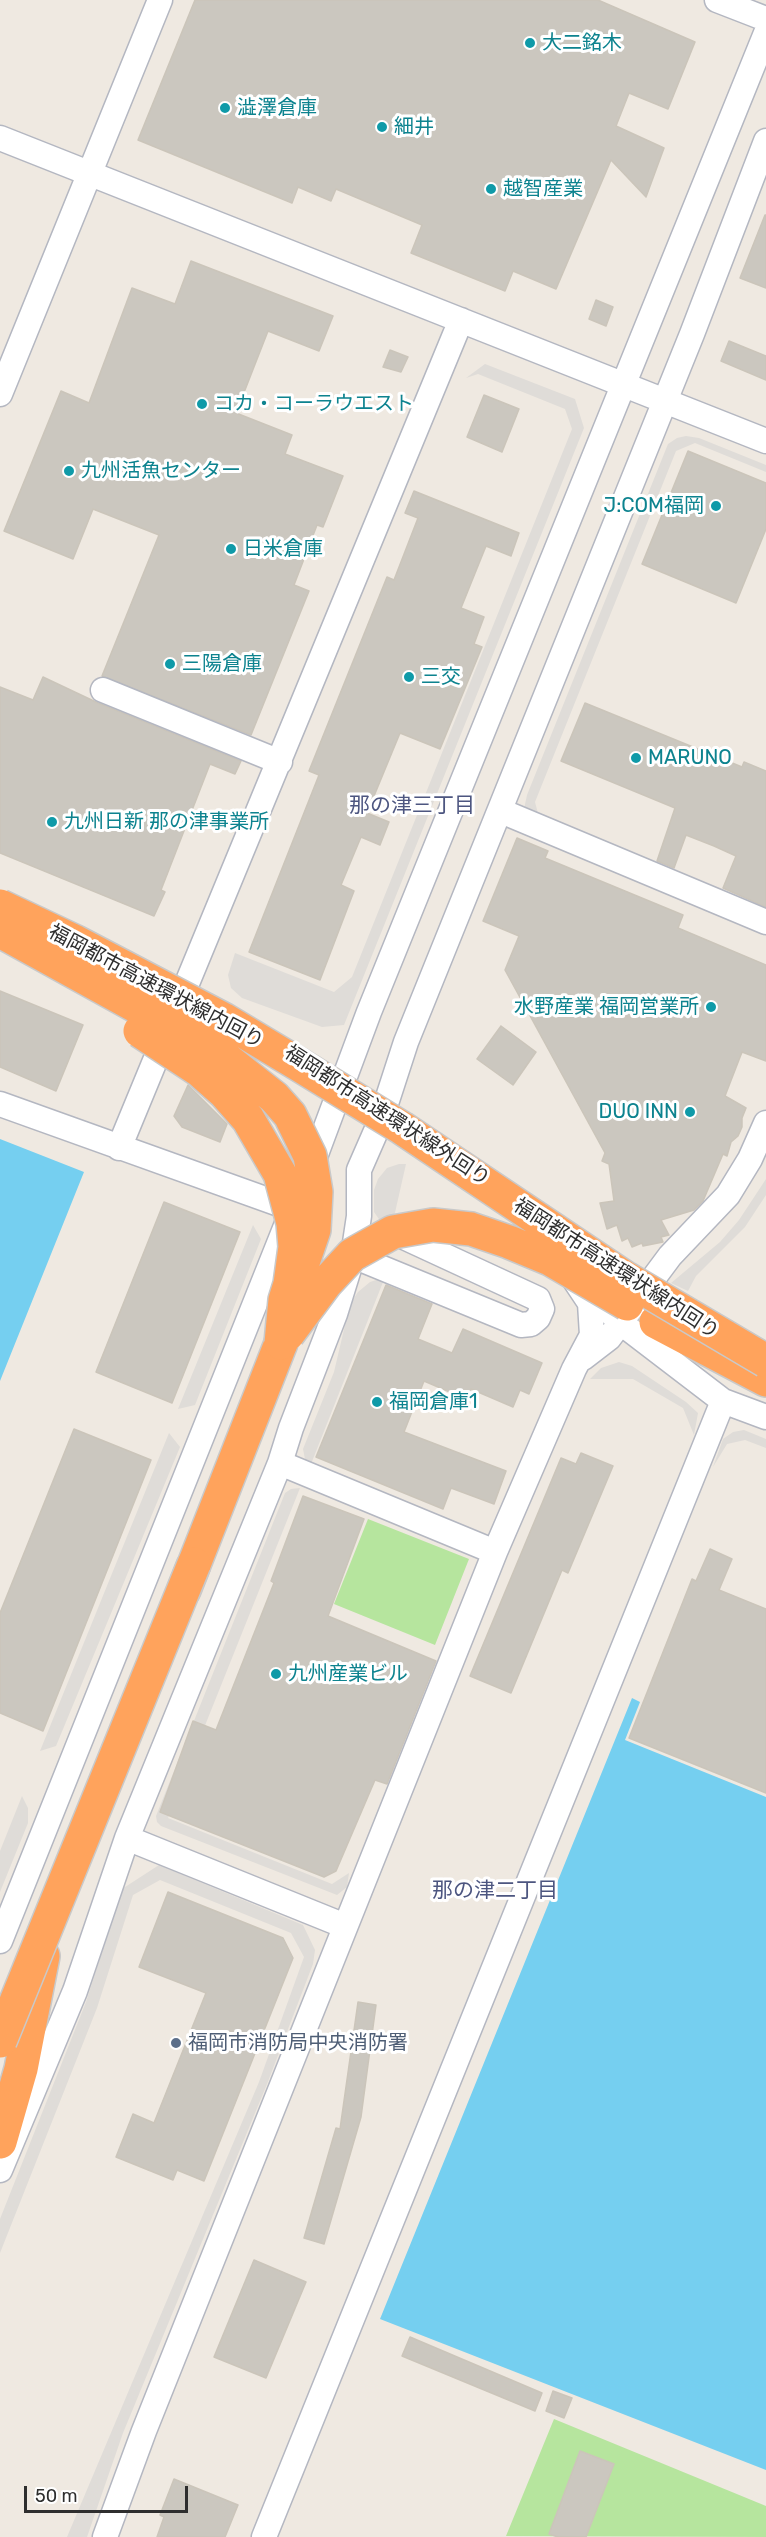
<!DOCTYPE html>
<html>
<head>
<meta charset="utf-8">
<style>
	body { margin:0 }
	#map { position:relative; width:766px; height:2537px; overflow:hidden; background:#efe9e1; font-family:Rubik,sans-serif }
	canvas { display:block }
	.scale { position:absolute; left:24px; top:2486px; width:164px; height:27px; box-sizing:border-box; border:3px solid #2e2e2e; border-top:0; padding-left:8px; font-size:18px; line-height:21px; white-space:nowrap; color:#2e2e2e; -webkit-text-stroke:4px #fff; paint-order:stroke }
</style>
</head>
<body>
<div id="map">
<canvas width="766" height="2537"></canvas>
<div class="scale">50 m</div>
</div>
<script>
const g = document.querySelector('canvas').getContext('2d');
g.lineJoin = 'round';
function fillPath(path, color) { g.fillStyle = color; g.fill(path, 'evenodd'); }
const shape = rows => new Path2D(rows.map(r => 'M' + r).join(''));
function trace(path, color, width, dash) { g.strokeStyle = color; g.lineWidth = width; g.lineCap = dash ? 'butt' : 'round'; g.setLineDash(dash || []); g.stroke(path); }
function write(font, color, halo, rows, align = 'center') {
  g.font = font + ' Rubik,"Noto Sans JP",sans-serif'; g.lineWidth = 6; g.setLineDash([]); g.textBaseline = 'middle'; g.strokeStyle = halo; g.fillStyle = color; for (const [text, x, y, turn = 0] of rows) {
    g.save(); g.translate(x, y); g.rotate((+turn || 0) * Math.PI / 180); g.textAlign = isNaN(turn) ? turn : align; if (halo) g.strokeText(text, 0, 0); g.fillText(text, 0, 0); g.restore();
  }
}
fillPath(shape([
	[368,1519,469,1559,435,1645,334,1604],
	[554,2419,766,2506,766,2537,506,2536]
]), '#b6e59e');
fillPath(shape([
	[485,364,575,399,584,428,344,1025,322,1027,242,998,231,988,228,975,235,953,334,992,352,977,572,429,565,409,478,374,466,378],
	[686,436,699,438,766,465,766,472,695,443,676,451,535,802,540,821,524,809,527,795,668,444,677,438],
	[399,1164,406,1164,394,1217,381,1222,374,1212,374,1190,378,1179,387,1168],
	[766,1179,766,1195,745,1227,696,1276,688,1291,671,1283,720,1242,739,1220],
	[253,1225,261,1239,195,1405,178,1409],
	[385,1277,311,1464,305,1459,303,1449,334,1372,350,1304,358,1292,370,1282],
	[619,1362,632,1366,686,1402,698,1413,694,1435,683,1408,633,1379,590,1379,601,1368],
	[744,1430,766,1439,766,1448,745,1440,727,1444,713,1467,723,1439,733,1432],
	[169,1433,180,1447,56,1746,40,1751],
	[300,1488,168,1818,332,1884,349,1873,347,1887,337,1895,161,1826,157,1822,156,1816,285,1493,291,1489],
	[22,1796,28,1808,28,1823,0,1892,0,1851],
	[159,1865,303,1925,315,1950,313,1964,267,2084,123,2433,87,2537,67,2537,259,2082,304,1957,291,1933,160,1880,133,1895,97,2008,0,2253,0,2219,86,2002,122,1889]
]), '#dfdcd8');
fillPath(shape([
	[0,1139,84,1172,0,1381],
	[632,1698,640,1702,625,1740,766,1797,766,2470,380,2319]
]), '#75cff0');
const building = shape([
	[195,0,598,0,695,42,668,109,629,93,616,126,664,148,646,197,611,160,556,289,513,271,505,291,411,253,422,225,336,189,331,201,298,187,292,203,138,140,195,0],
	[765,215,766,215,766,288,740,278,765,215],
	[191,261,333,316,319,351,268,331,236,413,292,435,285,454,343,476,323,527,317,525,294,585,309,591,251,735,102,676,159,535,93,509,73,559,4,531,61,391,89,403,132,288,175,304,191,261],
	[596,300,613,307,606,326,589,319,596,300],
	[729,341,766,356,766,380,721,361,729,341],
	[390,350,408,357,401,372,383,367,390,350],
	[484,395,519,409,502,452,467,437,484,395],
	[688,451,766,483,766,529,736,603,642,564,688,451],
	[414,491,519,533,511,556,486,546,461,608,484,617,474,644,482,647,440,749,400,733,367,813,389,822,380,845,361,837,341,885,354,891,320,980,249,952,319,775,309,771,387,577,394,580,418,518,405,513,414,491],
	[43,677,98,703,241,761,235,774,210,764,161,890,165,892,154,916,0,853,0,687,33,700,43,677],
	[585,703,742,767,744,762,766,771,766,907,723,888,736,856,714,846,686,835,674,868,657,861,675,808,561,761,585,703],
	[517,838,548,851,545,858,683,915,678,928,766,965,766,1061,742,1052,725,1096,746,1108,742,1118,742,1127,738,1136,731,1142,727,1156,723,1154,703,1201,694,1210,661,1220,669,1235,661,1237,663,1242,643,1246,642,1243,632,1247,628,1238,622,1241,617,1225,607,1229,600,1203,614,1201,609,1164,602,1161,605,1153,505,970,519,936,483,921,517,838],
	[0,991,83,1025,56,1091,0,1067,0,991],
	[501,1026,536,1052,513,1085,477,1059,501,1026],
	[188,1085,227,1124,220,1142,182,1127,174,1116,188,1085],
	[164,1202,240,1232,172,1403,96,1372,164,1202],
	[386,1285,432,1304,418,1339,452,1353,463,1329,542,1363,529,1394,520,1390,513,1407,471,1389,466,1399,424,1381,404,1432,506,1471,494,1504,451,1488,443,1509,316,1457,386,1285],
	[74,1429,151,1460,43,1731,0,1713,0,1613,74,1429],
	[581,1453,613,1466,568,1573,562,1570,511,1693,470,1676,561,1458,576,1464,581,1453],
	[303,1496,364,1519,328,1616,436,1661,387,1784,375,1780,336,1871,324,1877,160,1812,193,1721,216,1730,274,1583,271,1581,303,1496],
	[710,1549,732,1559,719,1590,766,1609,766,1793,629,1738,692,1579,696,1581,710,1549],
	[168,1892,283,1938,293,1958,204,2181,177,2170,173,2180,116,2157,133,2114,154,2123,206,1993,139,1967,168,1892],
	[358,2002,376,2005,361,2117,324,2244,304,2238,336,2128,340,2129,358,2002],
	[254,2260,306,2282,266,2378,214,2357,254,2260],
	[410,2337,542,2393,535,2411,402,2356,410,2337],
	[553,2391,572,2398,564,2418,546,2411,553,2391],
	[580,2451,614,2464,586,2537,558,2537,549,2534,580,2451],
	[174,2479,238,2505,225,2537,157,2537,164,2517,160,2515,174,2479]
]);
fillPath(building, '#cbc7bf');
trace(building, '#cbc5ba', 1.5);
const minor = shape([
	[717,0,766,19],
	[0,138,766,441],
	[0,394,160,0],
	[103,690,280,762],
	[501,811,766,922],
	[0,1104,293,1209],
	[119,1148,461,320],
	[309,1173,369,1012,766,33],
	[353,1256,521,1325,531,1324,538,1318,542,1309,538,1299,391,1231],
	[609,1311,621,1323,723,1401,766,1417],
	[583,1358,609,1338,670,1256,728,1195,750,1159,766,1123],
	[280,1463,495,1552],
	[127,1838,345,1926],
	[0,1941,290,1216],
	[0,2170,75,1991,127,1838,280,1463,291,1428,335,1314,353,1256,359,1216,359,1170,380,1122,406,1042,692,334,766,141],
	[105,2537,144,2431,495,1552,574,1369,592,1335,590,1303,570,1273],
	[264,2537,723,1401]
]);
const highway = shape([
	[656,1322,766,1380],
	[184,1590,281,1343],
	[0,2142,21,2069,43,1956]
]);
trace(minor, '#b4b7c1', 27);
trace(highway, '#c9c9c9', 36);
trace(minor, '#fff', 24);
trace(highway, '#ffa35c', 33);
const highwayBridge = shape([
	[0,906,76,942,223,1019,298,1064,402,1128,624,1277,766,1361],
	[0,931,212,1048,274,1097,290,1115,310,1156,316,1192,314,1230,292,1295,291,1322],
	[140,1031,199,1070,225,1093,248,1119,280,1174,293,1223,295,1247,290,1284,285,1300,281,1343],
	[288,1334,326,1283,352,1255,393,1232,433,1225,471,1229,509,1242,550,1259,627,1304],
	[0,2041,194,1564]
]);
trace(highwayBridge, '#c9c9c9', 36, []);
trace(highwayBridge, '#ffa35c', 33);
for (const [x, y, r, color] of [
	[530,43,6,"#0f9aa8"],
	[225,108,6,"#0f9aa8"],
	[382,127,6,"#0f9aa8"],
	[491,189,6,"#0f9aa8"],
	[202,404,6,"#0f9aa8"],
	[69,471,6,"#0f9aa8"],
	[716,506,6,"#0f9aa8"],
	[231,549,6,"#0f9aa8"],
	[170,664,6,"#0f9aa8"],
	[409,677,6,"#0f9aa8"],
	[636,758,6,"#0f9aa8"],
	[52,822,6,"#0f9aa8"],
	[711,1007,6,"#0f9aa8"],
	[690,1112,6,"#0f9aa8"],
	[377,1402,6,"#0f9aa8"],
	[276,1674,6,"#0f9aa8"],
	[176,2043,6,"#5c6f8a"]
]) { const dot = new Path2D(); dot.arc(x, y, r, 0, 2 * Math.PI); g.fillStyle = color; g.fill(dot); trace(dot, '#fff', 2); }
write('20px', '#0d838f', '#fff', [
	["大二銘木",542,43],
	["澁澤倉庫",237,108],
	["細井",394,127],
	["越智産業",503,189],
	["コカ・コーラウエスト",214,404],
	["九州活魚センター",81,471],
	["J:COM福岡",704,506,"right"],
	["日米倉庫",243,549],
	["三陽倉庫",182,664],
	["三交",421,677],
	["MARUNO",648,758],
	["九州日新 那の津事業所",64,822],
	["水野産業 福岡営業所",699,1007,"right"],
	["DUO INN",678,1112,"right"],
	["福岡倉庫1",389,1402],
	["九州産業ビル",288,1674]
], 'left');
write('20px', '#2e2e2e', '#fff', [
	["福岡都市高速環状線内回り",156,987,28],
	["福岡都市高速環状線外回り",387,1116,33],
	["福岡都市高速環状線内回り",616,1269,33]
]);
write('20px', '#4e5e75', '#fff', [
	["福岡市消防局中央消防署",188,2043]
], 'left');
write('21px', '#4d5680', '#fff', [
	["那の津三丁目",412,806],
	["那の津二丁目",495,1891]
]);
</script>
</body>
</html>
